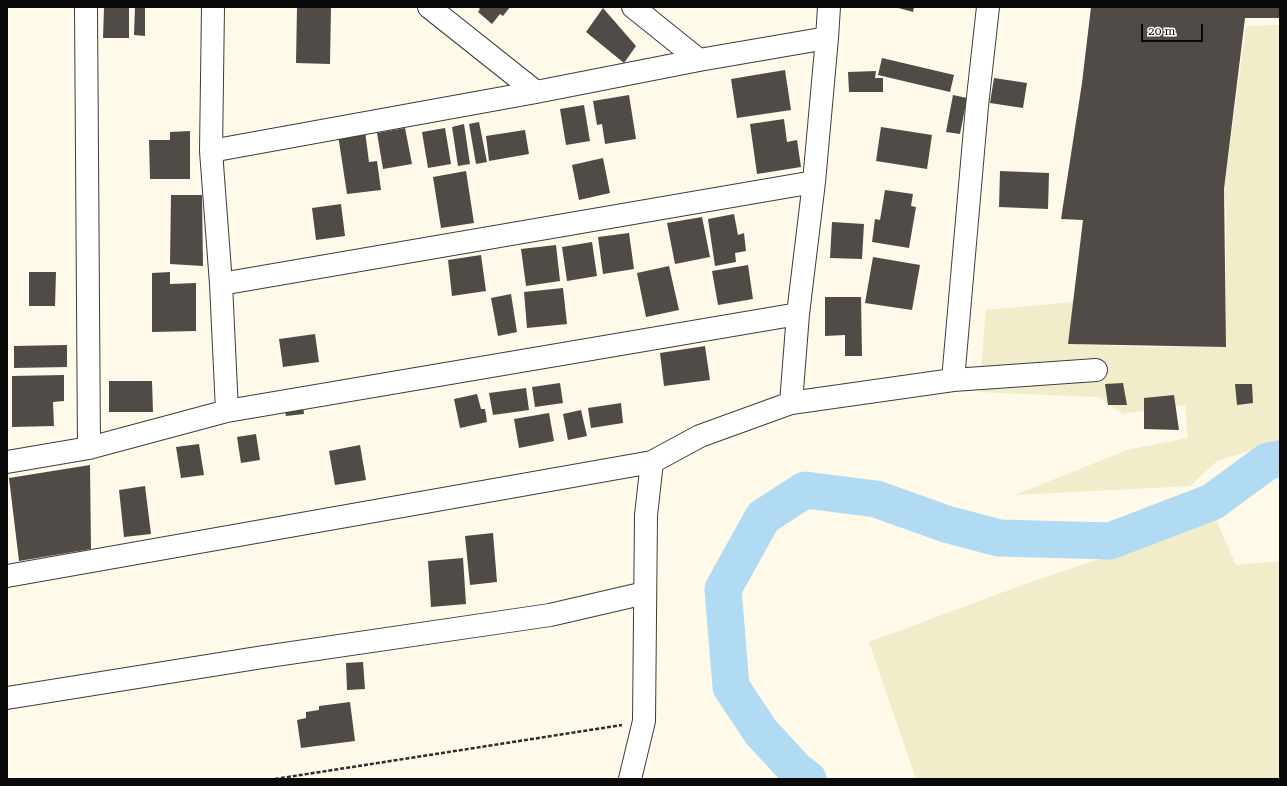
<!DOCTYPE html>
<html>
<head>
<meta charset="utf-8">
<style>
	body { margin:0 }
	#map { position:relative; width:1287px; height:786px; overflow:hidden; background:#fef9e8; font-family:"Roboto Serif",serif }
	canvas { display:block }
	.frame { position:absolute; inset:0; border:8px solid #0a0a0a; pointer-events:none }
	.scale { position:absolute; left:1141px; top:24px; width:62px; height:18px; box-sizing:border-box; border:2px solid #0a0a0a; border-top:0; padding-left:5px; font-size:12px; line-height:14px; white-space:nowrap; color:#0a0a0a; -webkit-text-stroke:3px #fff; paint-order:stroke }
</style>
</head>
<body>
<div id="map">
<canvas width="1287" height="786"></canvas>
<div class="frame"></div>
<div class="scale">20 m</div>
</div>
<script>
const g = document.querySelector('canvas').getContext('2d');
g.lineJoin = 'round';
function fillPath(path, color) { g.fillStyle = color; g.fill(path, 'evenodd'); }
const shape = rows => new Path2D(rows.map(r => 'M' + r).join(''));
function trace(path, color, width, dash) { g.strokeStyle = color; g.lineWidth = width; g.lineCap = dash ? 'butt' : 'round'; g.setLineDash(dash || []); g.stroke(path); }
fillPath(shape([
	[1280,25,1280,441,1217,461,1190,486,1015,495,1127,450,1188,438,1185,405,1123,414,1099,397,979,392,986,310,1074,302,1068,344,1147,347,1226,346,1226,208,1224,189,1246,26],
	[1216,520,1236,565,1280,561,1280,779,916,779,869,642,1028,583]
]), '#f1ecca');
trace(shape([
	[808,779,796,770,761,732,731,687,723,589,763,517,805,490,876,499,946,524,999,538,1110,541,1212,502,1268,461,1280,459]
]), '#b0dbf2', 37);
fillPath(shape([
	[135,7,145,7,145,36,134,35],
	[297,7,331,7,330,64,296,63],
	[477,7,510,7,503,16,500,14,492,24,478,12,480,9],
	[895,7,914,7,913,12],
	[1091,7,1280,7,1280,18,1245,18,1224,189,1226,347,1068,344,1083,220,1061,219,1082,83],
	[104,8,129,8,129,38,103,38],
	[603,8,636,46,624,63,586,32],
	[882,58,954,75,950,92,878,75],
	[785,70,791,110,737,118,731,79],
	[876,71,875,78,883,78,883,92,849,92,848,72],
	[994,78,1027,83,1023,108,990,103],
	[629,95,636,139,605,144,602,124,597,125,593,101],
	[953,95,967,98,960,134,946,132],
	[584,105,590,141,566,145,560,109],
	[784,119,787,142,797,140,801,167,757,174,750,124],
	[479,122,487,162,476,164,469,124],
	[464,124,470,164,458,166,452,127],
	[881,127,932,135,927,169,876,161],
	[405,128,412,164,383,169,377,133],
	[445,128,451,164,428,168,422,132],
	[525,130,529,154,489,161,486,136],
	[190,131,190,179,150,179,149,140,170,140,170,132],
	[365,131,369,162,377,161,381,190,347,194,338,135],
	[603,158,610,193,579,200,572,165],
	[466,171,474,223,441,228,433,177],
	[1000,171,1049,173,1048,209,999,207],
	[885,190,913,194,911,206,916,207,909,248,872,242,875,219,880,220],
	[171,195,202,195,203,266,170,264],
	[341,204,345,236,316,240,312,208],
	[734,214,738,235,744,233,746,251,735,253,736,262,715,266,708,219],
	[702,217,710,257,675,264,667,223],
	[832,222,864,224,862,259,830,258],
	[629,233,634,269,603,274,598,237],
	[592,242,597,276,567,281,562,247],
	[556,245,560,281,526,286,521,249],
	[481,255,486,291,452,296,448,260],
	[873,257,920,265,912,310,865,303],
	[748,265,753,299,718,305,712,271],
	[669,266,679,310,646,317,637,273],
	[29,272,56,272,55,306,29,306],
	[170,272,170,284,196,283,196,331,152,332,152,273],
	[563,288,567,324,527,328,524,292],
	[511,294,517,332,498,336,491,298],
	[825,297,861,297,862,356,845,356,845,335,825,336],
	[315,334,319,362,283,367,279,339],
	[67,345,67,367,14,368,14,346],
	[705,346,710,380,664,386,660,353],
	[64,375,64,401,53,402,54,426,12,427,12,376],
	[109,381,152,381,153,412,109,412],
	[560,383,563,403,535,407,532,387],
	[1123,383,1127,405,1108,405,1105,384],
	[1235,384,1252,384,1253,403,1237,405],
	[526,388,529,410,493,415,489,393],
	[477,394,481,409,485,409,487,422,460,428,454,399],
	[1174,395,1179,430,1144,429,1144,398],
	[303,403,304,414,286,416,284,406],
	[621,403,623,423,591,428,588,408],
	[581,410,587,436,568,440,563,414],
	[549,413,554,441,519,448,514,419],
	[256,434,260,460,241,463,237,437],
	[199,444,204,475,181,478,176,447],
	[360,445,366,480,335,485,329,451],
	[90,465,91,549,19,561,9,478],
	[145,486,151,534,124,537,119,490],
	[493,533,497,582,470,585,465,536],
	[463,558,466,604,431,607,428,561],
	[363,662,365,689,347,690,346,663],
	[350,702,355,741,301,748,297,720,306,718,306,712,319,710,319,706]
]), '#514b47');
const minor = shape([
	[86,7,89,448],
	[213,7,211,151,221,284,227,411],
	[429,7,536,92],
	[633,7,699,60],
	[211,151,536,92,699,60,827,38],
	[221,284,814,182],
	[953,380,1096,370],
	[791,403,953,380,977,106,988,7],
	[7,462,89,448,227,411,798,314],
	[7,576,652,462],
	[7,698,263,657,550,615,645,593],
	[630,779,644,721,646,515,652,462,700,436,791,403,798,314,814,182,827,38,829,7]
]);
trace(minor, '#3d3d3d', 24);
trace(shape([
	[275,779,622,725]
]), '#2c2c2c', 2.5, [4, 2]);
trace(minor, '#fff', 22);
</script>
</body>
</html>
